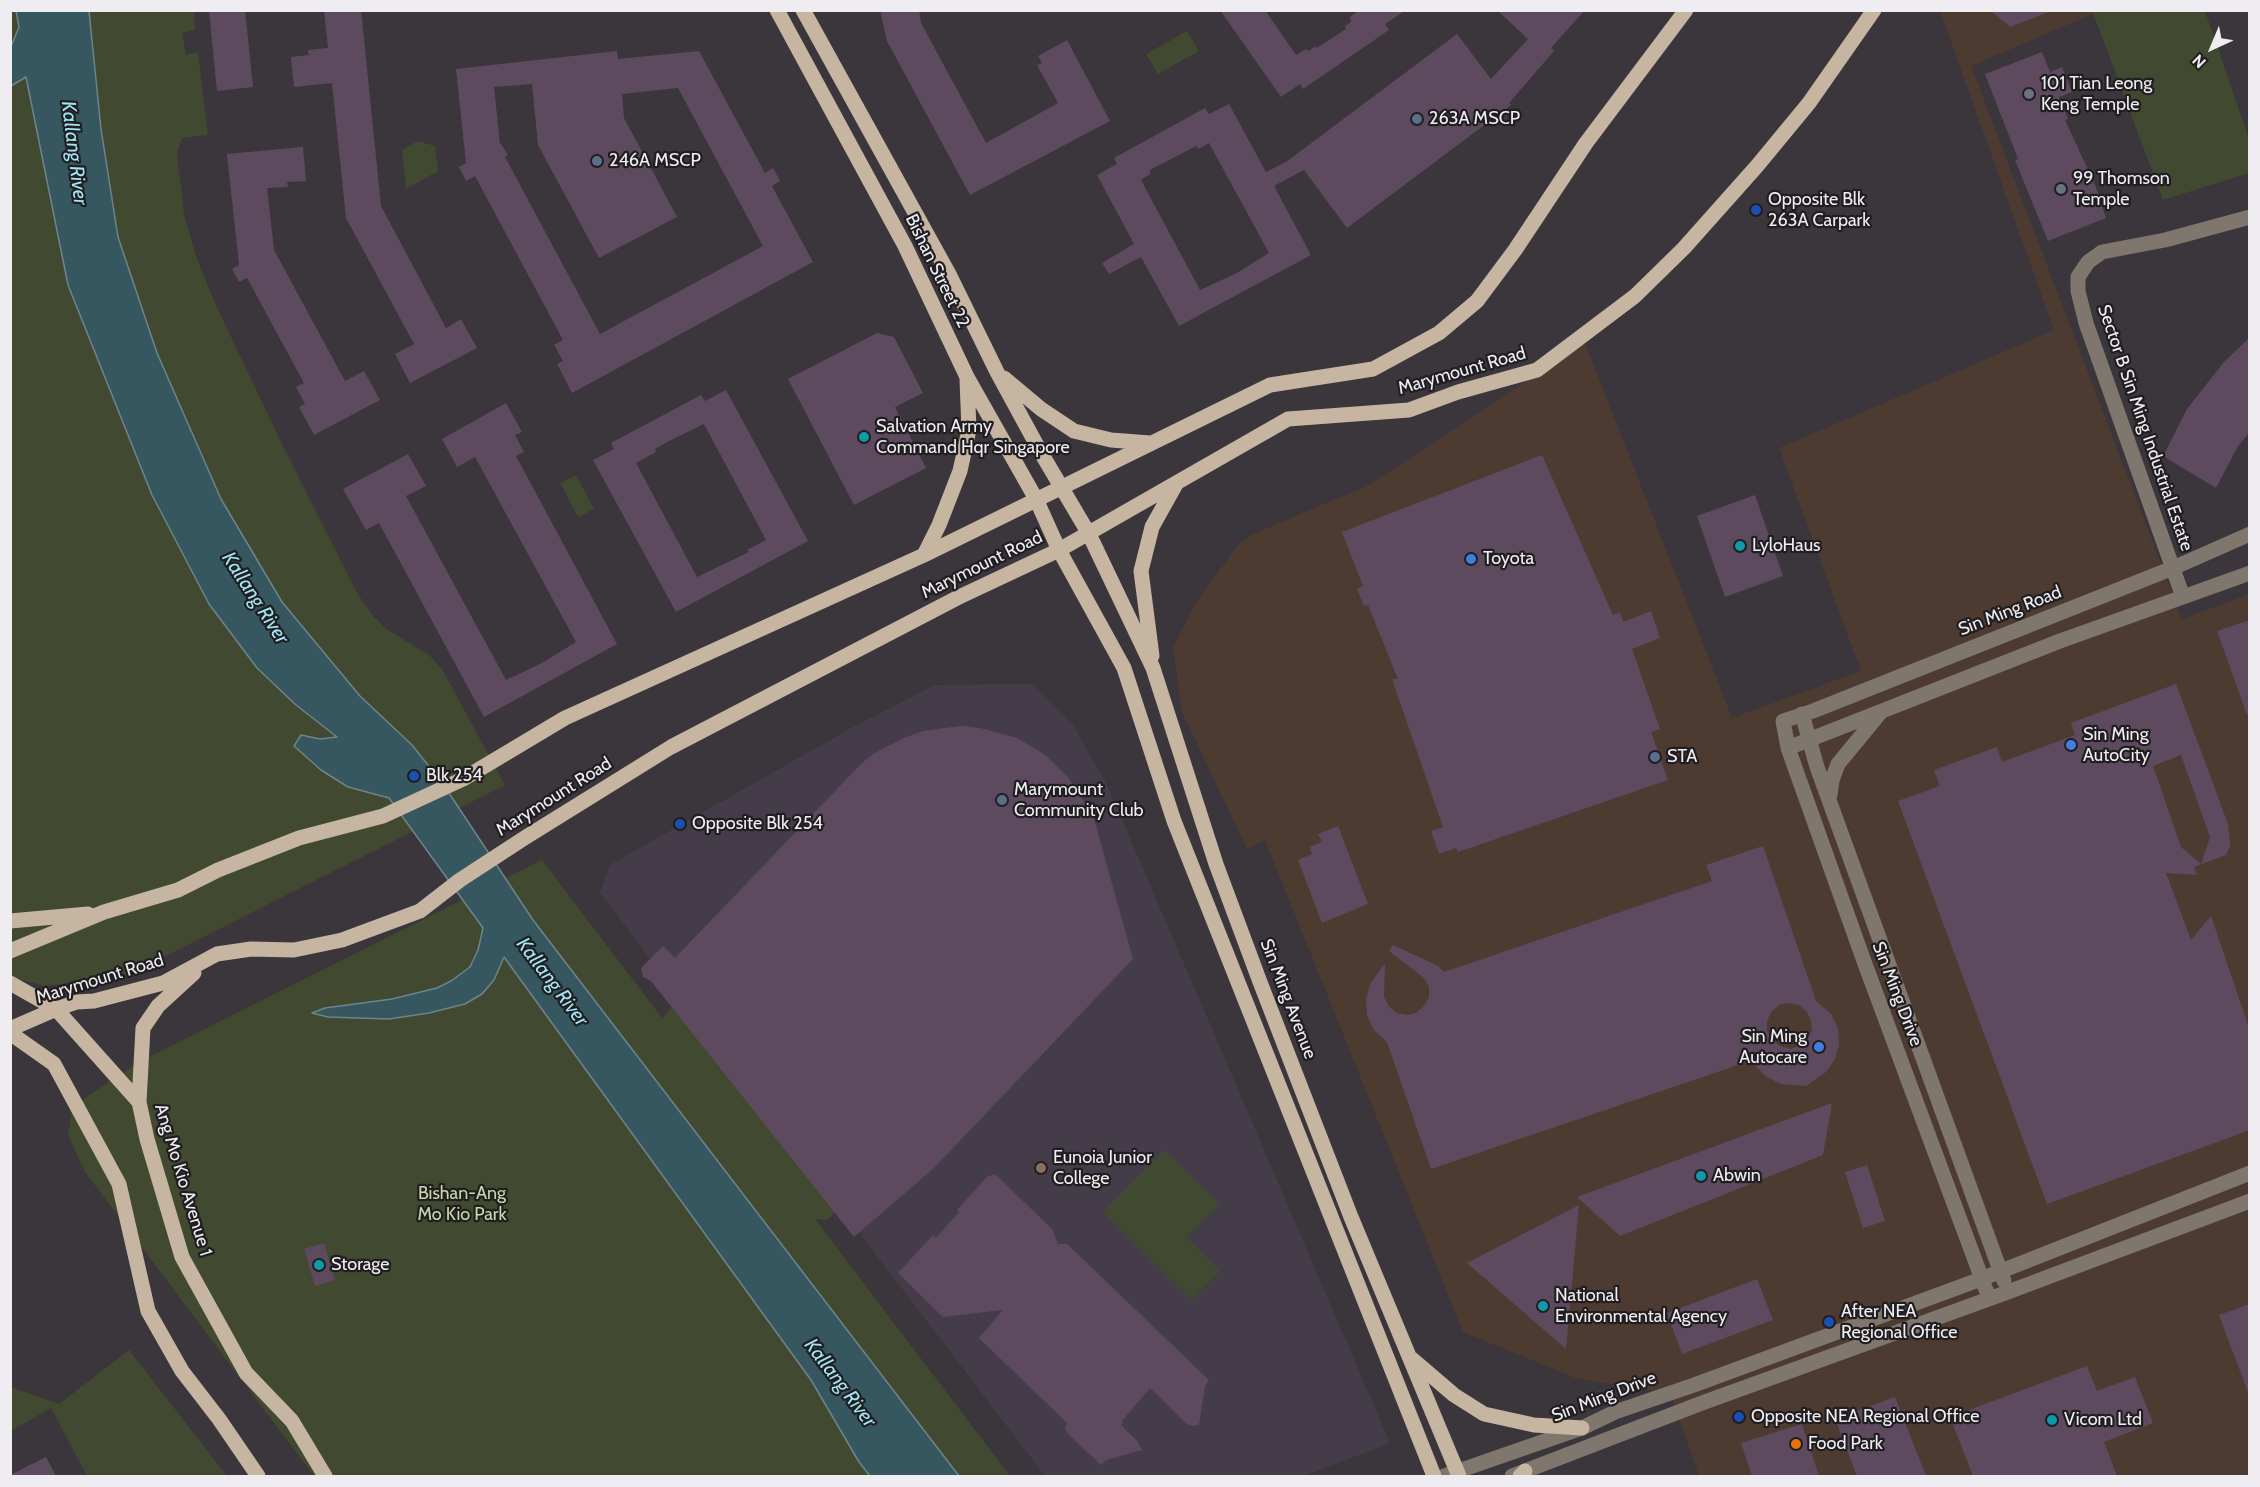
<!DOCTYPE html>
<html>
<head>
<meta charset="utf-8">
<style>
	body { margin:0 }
	#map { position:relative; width:2260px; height:1487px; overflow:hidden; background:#3a363c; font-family:Cabin,sans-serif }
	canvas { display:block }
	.frame { position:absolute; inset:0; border:12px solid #efedf1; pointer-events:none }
	.north { position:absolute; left:2182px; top:18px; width:60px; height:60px; -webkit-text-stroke:4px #201e21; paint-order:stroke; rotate:224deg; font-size:16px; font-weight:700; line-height:24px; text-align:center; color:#efedf1 }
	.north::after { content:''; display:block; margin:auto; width:21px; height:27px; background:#efedf1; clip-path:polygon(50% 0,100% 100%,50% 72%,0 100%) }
</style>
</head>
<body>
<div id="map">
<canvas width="2260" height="1487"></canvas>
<div class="frame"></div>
<div class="north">N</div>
</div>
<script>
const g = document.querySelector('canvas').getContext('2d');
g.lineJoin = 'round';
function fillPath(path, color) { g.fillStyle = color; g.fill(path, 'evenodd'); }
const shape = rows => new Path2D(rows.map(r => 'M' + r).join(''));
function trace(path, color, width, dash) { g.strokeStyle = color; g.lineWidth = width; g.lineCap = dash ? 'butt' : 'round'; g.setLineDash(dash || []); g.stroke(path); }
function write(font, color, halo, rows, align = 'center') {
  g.font = font + ' Cabin,sans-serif'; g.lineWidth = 4.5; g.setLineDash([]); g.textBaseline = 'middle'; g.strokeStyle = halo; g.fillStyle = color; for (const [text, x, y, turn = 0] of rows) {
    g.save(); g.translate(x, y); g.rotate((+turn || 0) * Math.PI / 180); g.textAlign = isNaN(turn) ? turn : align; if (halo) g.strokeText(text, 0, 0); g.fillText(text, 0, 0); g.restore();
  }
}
fillPath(shape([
	[1940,11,2100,11,1971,66,2182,619,2249,594,2249,1476,1699,1476,1670,1393,1578,1379,1463,1332,1265,840,1247,849,1182,712,1173,647,1195,604,1237,546,1253,534,1367,486,1585,343,1732,718,1861,671,1779,448,2054,330]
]), '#4d3b31');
fillPath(shape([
	[1031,684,1073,725,1108,787,1390,1443,1304,1476,1045,1476,600,893,610,865,853,727,935,685]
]), '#443d49');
fillPath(shape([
	[2101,10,2205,11,2249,139,2249,173,2163,200,2093,13],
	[10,11,194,11,195,30,182,33,186,54,198,53,208,135,182,138,177,153,184,214,196,256,214,301,281,442,357,593,373,616,388,630,429,655,442,669,505,785,128,975,45,986,10,977],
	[1187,31,1199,51,1158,74,1146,54],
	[418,141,435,146,438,171,406,189,402,150],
	[576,475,594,509,578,517,560,483],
	[892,767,1096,936,827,1220,815,1219,1010,1476,314,1476,85,1172,68,1135,73,1106,141,1061,542,860,662,1018],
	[1164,1150,1219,1204,1186,1237,1220,1271,1192,1300,1103,1212],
	[129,1350,227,1476,87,1476,51,1408,11,1431,11,1387,59,1404]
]), '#414930');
const water = shape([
	[16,11,89,11,101,129,118,237,157,353,221,499,282,602,360,696,412,745,443,784,533,920,959,1476,870,1476,859,1462,811,1380,504,957,494,980,482,994,465,1004,429,1013,389,1019,328,1017,312,1013,325,1008,392,999,437,988,451,981,470,967,478,950,483,928,389,798,348,787,321,770,294,746,301,735,320,739,337,737,296,705,257,668,209,604,152,495,68,285,26,77,11,86,10,49,19,27,16,11]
]);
fillPath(water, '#36575f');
trace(water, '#6e848b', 1.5);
fillPath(shape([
	[209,10,245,10,253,87,217,91],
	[324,10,361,10,381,206,446,328,461,319,477,348,410,383,395,354,414,344,346,218,332,83,294,87,291,57,309,55,308,50,328,48],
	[880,10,919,10,921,23,986,143,1058,103,1037,65,1042,63,1038,56,1067,40,1110,121,970,195,887,41],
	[1220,10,1265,10,1296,55,1306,49,1309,51,1316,46,1317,48,1346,29,1345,26,1351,22,1350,17,1359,10,1406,10,1385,24,1389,30,1303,89,1300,84,1281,97],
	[1497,10,1585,10,1551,48,1554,51,1509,103,1511,105,1347,228,1304,170,1274,186,1311,255,1179,326,1141,257,1109,274,1102,263,1134,244,1097,175,1117,164,1114,158,1205,108,1209,114,1229,104,1266,172,1286,162,1457,34,1491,79,1528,39],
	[1209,143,1269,253,1235,274,1200,290,1141,180,1150,174,1150,170,1196,146,1199,149],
	[1990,10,2048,10,2049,12,2010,27],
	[617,51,618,59,699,51,765,173,773,168,780,181,772,186,813,262,572,393,557,364,563,361,554,345,563,340,475,176,466,181,459,167,466,163,456,69],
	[532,84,538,145,599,258,677,217,624,118,622,94,678,88,763,246,600,334,505,157,508,155,501,144,500,144,494,87],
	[2042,52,2050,72,2062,67,2072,92,2059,97,2068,119,2065,120,2096,187,2106,218,2048,241,2015,160,2018,159,1985,74],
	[303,147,306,181,287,182,288,187,267,188,274,250,345,381,364,371,380,400,314,435,299,407,305,404,296,387,304,383,247,278,239,282,232,269,239,265,227,154],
	[877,333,894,337,923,393,895,407,926,468,854,505,788,379],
	[2250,337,2250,432,2238,446,2216,488,2163,456,2187,409,2224,362],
	[726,390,808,541,676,612,593,460,614,449,611,443,701,395,705,401],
	[704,424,766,540,747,550,749,552,697,577,636,463,656,452,655,449,669,441],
	[506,403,522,432,515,435,524,452,516,456,617,644,484,717,379,523,366,530,343,489,408,454,426,486,406,496,506,680,542,663,576,642,475,457,457,467,442,439],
	[1542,455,1613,615,1620,612,1623,622,1651,611,1660,638,1632,649,1660,729,1651,732,1668,780,1458,852,1456,848,1439,854,1431,831,1443,827,1392,679,1398,679,1368,605,1364,606,1357,589,1363,586,1342,532],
	[1755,495,1783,576,1725,597,1697,516],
	[2250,620,2250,715,2247,715,2217,631],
	[2176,684,2228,824,2230,846,2226,855,2194,867,2197,875,2166,873,2191,940,2211,916,2250,1031,2250,1130,2047,1204,1898,801,1940,786,1934,770,1997,747,2002,762,2075,735,2071,723],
	[2181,755,2210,837,2201,864,2181,847,2153,766],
	[961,726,980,728,1017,738,1044,754,1067,776,1093,815,1133,959,934,1168,854,1237,651,981,643,977,641,968,663,946,675,958,862,763,873,754,904,738,923,731],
	[1338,826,1368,904,1322,923,1298,860,1312,854,1310,847,1322,842,1318,834],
	[1763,846,1816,1001,1831,1014,1838,1028,1839,1044,1835,1059,1826,1072,1806,1086,1781,1084,1767,1077,1750,1061,1431,1169,1387,1042,1374,1030,1367,1016,1366,1000,1370,984,1385,963,1384,997,1389,1007,1397,1013,1407,1015,1416,1013,1424,1006,1429,997,1429,987,1424,978,1389,951,1393,945,1438,966,1444,972,1712,881,1706,865],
	[1789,1003,1799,1005,1807,1012,1811,1021,1812,1031,1807,1040,1799,1046,1790,1049,1780,1046,1772,1040,1767,1031,1767,1021,1771,1012,1779,1005],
	[1832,1103,1823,1155,1620,1236,1577,1197],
	[1867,1165,1885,1221,1863,1228,1845,1172],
	[995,1174,1052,1229,1058,1244,1067,1244,1209,1380,1205,1386,1199,1425,1192,1426,1187,1424,1150,1388,1121,1422,1123,1423,1121,1425,1137,1441,1142,1450,1106,1460,1101,1465,1068,1434,1065,1428,1067,1423,979,1338,1003,1310,943,1317,898,1273,933,1235,936,1238,959,1212,957,1210,987,1177],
	[1579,1205,1566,1349,1467,1263],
	[324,1243,335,1280,315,1286,304,1249],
	[1757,1279,1773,1320,1682,1354,1667,1313],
	[2250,1304,2250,1392,2248,1392,2219,1315],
	[2087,1366,2097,1391,2135,1377,2153,1423,2104,1442,2117,1476,1973,1476,1950,1417],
	[1895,1397,1926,1476,1857,1476,1835,1419],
	[1802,1424,1819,1476,1752,1476,1741,1443],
	[46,1457,56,1476,10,1476,10,1475]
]), '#5e4a5f');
trace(shape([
	[2183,597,2086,323,2078,291,2078,277,2088,262,2102,252,2165,240,2250,217],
	[1802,714,1817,767,2004,1281],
	[1788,748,2060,641,2250,573],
	[1830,795,1832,780,1838,764,1880,713],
	[1989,1298,1865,964,1788,748,1783,721,1813,711,2173,568,2250,534],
	[1444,1476,1582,1428,1615,1412,1694,1385,1981,1279,2250,1173],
	[1512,1476,1702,1403,2008,1292,2250,1201]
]), '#7f776d', 15);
trace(shape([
	[777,10,905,246,967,377,1036,499,1059,550,1124,668,1174,821,1434,1476],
	[803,10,950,276,997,372,1040,451,1089,534,1153,668,1216,864,1260,982,1351,1217,1459,1476],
	[1004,378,1041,409,1074,431,1111,440,1150,443],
	[924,555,939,525,960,471,969,430,967,380],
	[1152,656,1141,571,1152,527,1176,484],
	[10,921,88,914],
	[10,951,104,912,178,890,218,870,299,838,383,816,463,779,565,718,924,555,1270,385,1373,369,1439,333,1477,301,1515,250,1586,143,1686,10],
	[10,983,56,1009,139,1102,147,1139,182,1257,246,1373,292,1421,325,1476],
	[10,1029,56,1009,77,1002,94,1001,163,983,217,954,251,949,294,950,342,940,420,911,460,880,526,837,671,747,957,598,1059,550,1288,419,1409,410,1458,392,1537,370,1635,296,1684,248,1757,166,1809,103,1874,10],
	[10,1033,54,1064,119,1184,148,1311,182,1371,219,1419,258,1476],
	[139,1102,143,1028,158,1006,194,973],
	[1412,1359,1454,1395,1484,1414,1534,1425,1582,1428],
	[1520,1476,1525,1471]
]), '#c6b5a0', 15);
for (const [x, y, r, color] of [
	[2029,94,6,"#6b7280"],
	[1417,119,6,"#5c6f8a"],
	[597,161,6,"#5c6f8a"],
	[2061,189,6,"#6b7280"],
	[1756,210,6,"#1a4fb4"],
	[864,437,6,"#0f9aa8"],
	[1740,546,6,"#0f9aa8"],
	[1471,559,6,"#3f7fe0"],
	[2071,745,6,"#3f7fe0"],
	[1655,757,6,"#5c6f8a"],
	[414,776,6,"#1a4fb4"],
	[1002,800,6,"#5c6f8a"],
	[680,824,6,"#1a4fb4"],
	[1819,1047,6,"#3f7fe0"],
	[1041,1168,6,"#8d6e63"],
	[1701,1176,6,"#0f9aa8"],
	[319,1265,6,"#0f9aa8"],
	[1543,1306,6,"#0f9aa8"],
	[1829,1322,6,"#1a4fb4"],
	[1739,1417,6,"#1a4fb4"],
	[2052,1420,6,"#0f9aa8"],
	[1796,1444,6,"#e8710a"]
]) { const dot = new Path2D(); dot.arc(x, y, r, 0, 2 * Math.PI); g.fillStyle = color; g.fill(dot); trace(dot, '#201e21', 2); }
write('18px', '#efedf1', '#201e21', [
	["101 Tian Leong",2041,84],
	["Keng Temple",2041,105],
	["263A MSCP",1429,119],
	["246A MSCP",609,161],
	["99 Thomson",2073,179],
	["Temple",2073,200],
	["Opposite Blk",1768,200],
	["263A Carpark",1768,221],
	["Salvation Army",876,427],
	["Command Hqr Singapore",876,448],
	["LyloHaus",1752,546],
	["Toyota",1483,559],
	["Sin Ming",2083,735],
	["AutoCity",2083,756],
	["STA",1667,757],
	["Blk 254",426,776],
	["Marymount",1014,790],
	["Community Club",1014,811],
	["Opposite Blk 254",692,824],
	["Sin Ming",1807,1037,"right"],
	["Autocare",1807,1058,"right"],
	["Eunoia Junior",1053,1158],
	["College",1053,1179],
	["Abwin",1713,1176],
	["Storage",331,1265],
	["National",1555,1296],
	["Environmental Agency",1555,1317],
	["After NEA",1841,1312],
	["Regional Office",1841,1333],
	["Opposite NEA Regional Office",1751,1417],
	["Vicom Ltd",2064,1420],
	["Food Park",1808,1444]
], 'left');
write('18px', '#efedf1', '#201e21', [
	["Bishan Street 22",937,271,64],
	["Marymount Road",1462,371,-16],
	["Sector B Sin Ming Industrial Estate",2145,428,71],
	["Marymount Road",982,565,-26],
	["Sin Ming Road",2010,611,-21],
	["Marymount Road",554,797,-32],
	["Marymount Road",100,979,-17],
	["Sin Ming Drive",1897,994,69],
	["Sin Ming Avenue",1288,999,69],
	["Ang Mo Kio Avenue 1",183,1180,73],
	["Sin Ming Drive",1604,1397,-21]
]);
write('18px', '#c8d8a4', '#201e21', [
	["Bishan-Ang",462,1194],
	["Mo Kio Park",462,1215]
]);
write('italic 20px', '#a2e6f6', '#201e21', [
	["Kallang River",74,153,83],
	["Kallang River",255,598,57],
	["Kallang River",552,982,53],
	["Kallang River",840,1383,53]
]);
</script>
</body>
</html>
